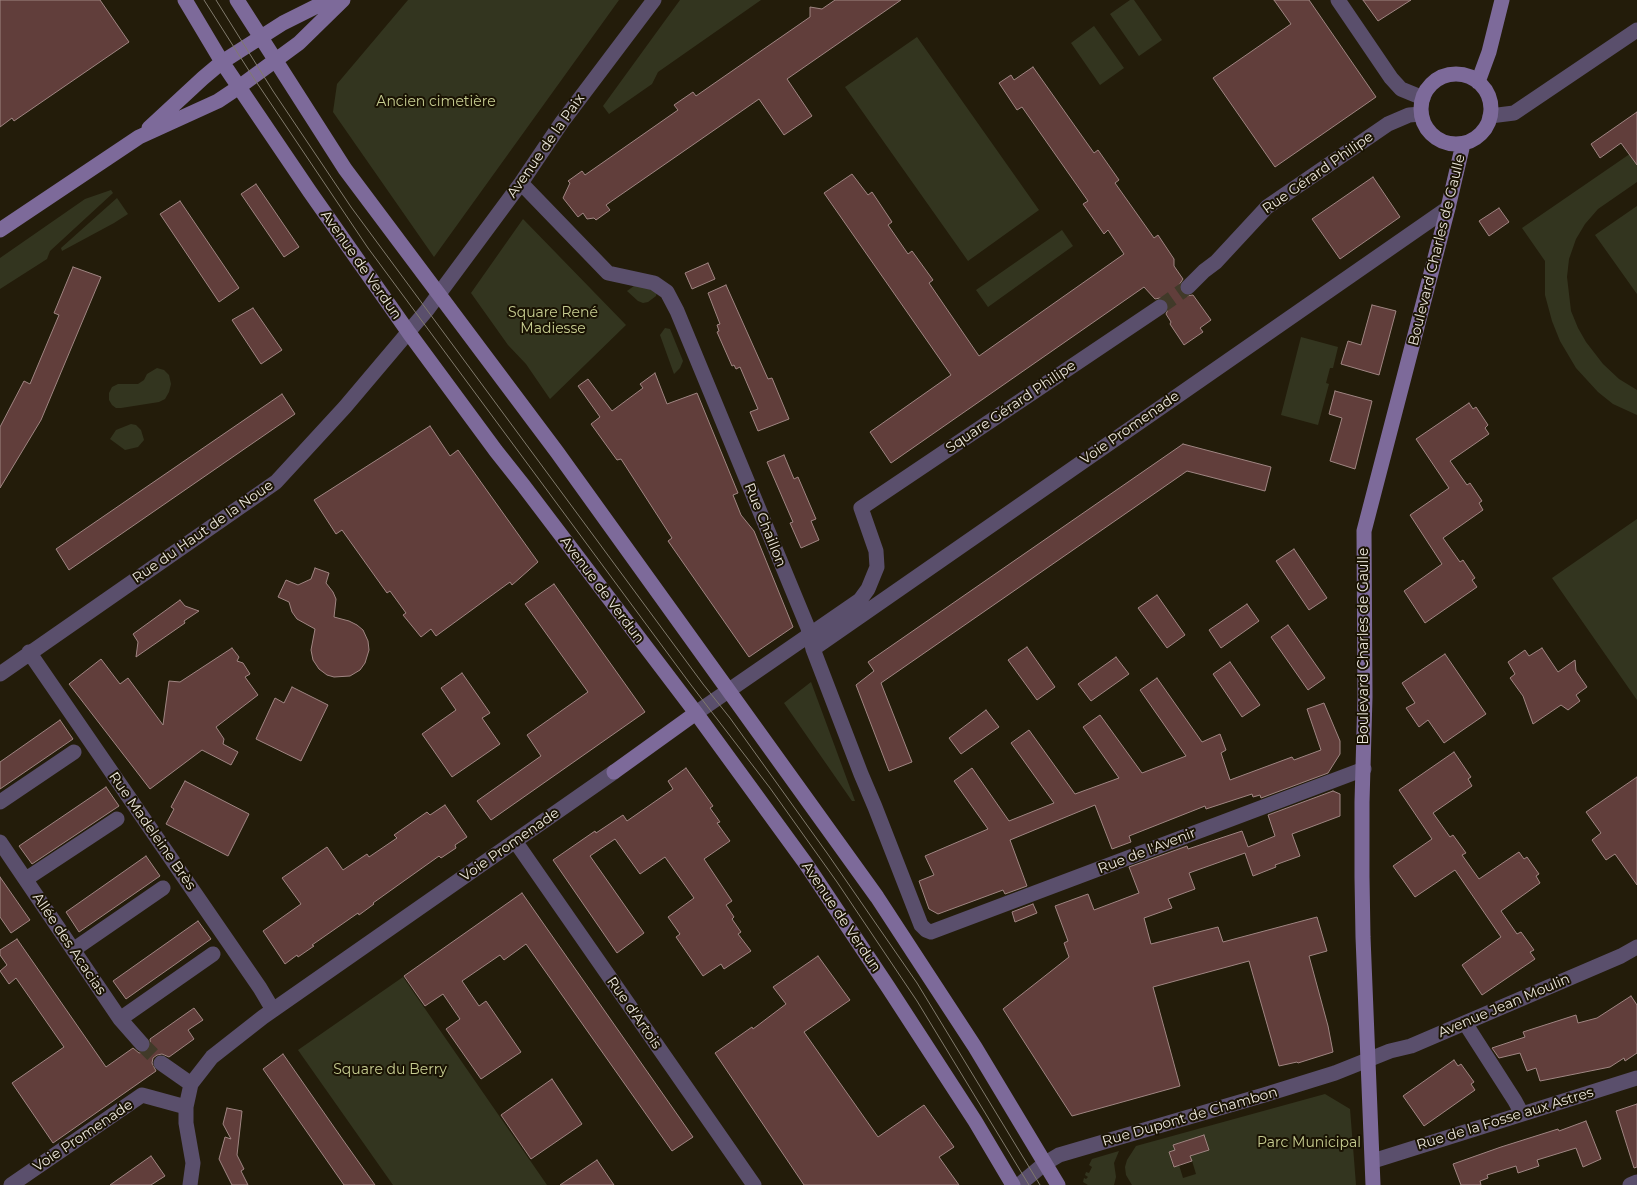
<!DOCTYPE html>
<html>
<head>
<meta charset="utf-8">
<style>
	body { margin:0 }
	canvas { display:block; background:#231c0a }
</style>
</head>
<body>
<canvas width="1637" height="1185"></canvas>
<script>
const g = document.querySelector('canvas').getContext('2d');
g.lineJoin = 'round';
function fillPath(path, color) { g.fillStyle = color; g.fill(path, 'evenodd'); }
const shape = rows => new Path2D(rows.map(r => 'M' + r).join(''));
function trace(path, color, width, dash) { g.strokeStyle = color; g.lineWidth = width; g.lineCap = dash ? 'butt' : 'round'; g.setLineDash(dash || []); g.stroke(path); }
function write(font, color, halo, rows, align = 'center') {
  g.font = font + ' Montserrat,sans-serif'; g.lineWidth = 4; g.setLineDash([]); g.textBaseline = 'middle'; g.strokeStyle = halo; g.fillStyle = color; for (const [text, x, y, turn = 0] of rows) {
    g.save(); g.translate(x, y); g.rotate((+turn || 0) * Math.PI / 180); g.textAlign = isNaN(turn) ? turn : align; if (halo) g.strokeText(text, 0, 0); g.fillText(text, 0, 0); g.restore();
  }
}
fillPath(shape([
	[408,0,619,0,434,257,333,112,337,84],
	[680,0,761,0,658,72,652,84,609,114,603,106],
	[1130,0,1134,0,1162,40,1139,56,1110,14],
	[1094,26,1124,68,1100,85,1071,43],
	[917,37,1039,210,968,261,845,87],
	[1637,149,1637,182,1598,209,1585,224,1576,239,1569,259,1567,277,1571,311,1578,328,1586,342,1603,364,1619,379,1637,390,1637,415,1613,404,1598,392,1576,368,1560,341,1552,321,1545,295,1545,261,1522,228],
	[111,190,113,193,50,251,47,259,0,289,0,258,85,199],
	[117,198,128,214,114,223,62,251,61,248],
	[1637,206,1637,294,1595,235],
	[523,219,626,325,550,399,526,364,508,345,471,293],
	[1062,230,1073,246,988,307,976,290],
	[638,283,657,292,656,296,648,302,643,303,638,301,627,291],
	[665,328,670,329,683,361,680,368,674,374,660,335],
	[1301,337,1338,347,1333,368,1330,368,1326,383,1329,384,1318,425,1281,415],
	[157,368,164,370,169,375,171,384,169,392,165,399,159,402,121,408,116,408,112,405,109,400,109,393,112,387,118,384,138,384,144,380,147,374],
	[131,424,136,425,141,430,144,440,138,447,125,450,110,439,116,430],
	[1637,519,1637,700,1552,578],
	[811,682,855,801,852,801,784,703],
	[403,977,547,1185,393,1185,298,1050],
	[1325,1094,1350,1109,1356,1185,1132,1185,1126,1175,1125,1167,1127,1160,1136,1146],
	[1186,1141,1196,1174,1183,1178,1179,1165,1173,1167,1169,1152,1175,1150,1174,1145],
	[1119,1151,1114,1163,1116,1177,1114,1185,1088,1185,1083,1182,1084,1178,1086,1179,1088,1177,1085,1175,1086,1172,1089,1173,1092,1167,1089,1165,1092,1159]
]), '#33351f');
const building = shape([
	[0,0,100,0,129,42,14,121,12,118,0,127,0,0],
	[835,0,901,0,787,79,812,116,784,135,759,99,606,205,610,210,596,220,594,218,587,219,583,213,578,217,563,198,570,183,568,181,582,171,585,175,678,110,674,105,693,92,696,96,810,17,810,7,822,9,835,0],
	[1274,0,1309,0,1376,97,1275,167,1213,78,1291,24,1274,0],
	[1363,0,1411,0,1378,21,1363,0],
	[1033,67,1094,153,1098,150,1119,180,1115,183,1154,238,1158,235,1174,259,1174,266,1183,279,1179,285,1181,293,1186,296,1193,295,1211,320,1200,328,1203,332,1184,345,1170,324,1171,322,1166,314,1169,307,1167,301,1160,298,1155,299,1144,287,891,463,870,432,951,375,824,193,852,174,868,195,872,192,892,222,888,225,908,254,912,251,933,280,929,283,979,356,1124,254,1108,230,1104,234,1083,204,1088,201,1022,107,1017,110,999,83,1011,75,1014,80,1033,67],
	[1637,112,1637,165,1621,143,1600,158,1591,144,1637,112],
	[1373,177,1400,217,1340,259,1312,219,1373,177],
	[256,184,299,247,284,257,241,194,256,184],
	[180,201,239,288,219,302,160,214,180,201],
	[1499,208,1509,222,1489,236,1479,221,1499,208],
	[708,263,715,279,692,289,685,273,708,263],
	[73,267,101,277,41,420,0,488,0,427,24,381,30,384,59,315,54,313,73,267],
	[726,285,768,379,772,378,789,419,758,431,750,412,758,409,740,367,736,369,734,365,732,366,717,332,719,331,717,325,720,324,708,293,726,285],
	[1372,305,1396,311,1379,375,1341,364,1348,341,1361,345,1372,305],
	[253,308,282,350,261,364,232,320,253,308],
	[655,373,667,404,697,393,738,493,733,495,741,515,754,531,793,627,749,657,668,541,672,538,621,459,617,460,591,424,600,417,578,386,588,379,612,411,643,388,640,384,655,373],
	[1335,391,1372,401,1355,469,1330,461,1342,418,1329,414,1335,391],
	[282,394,295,414,69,570,56,549,282,394],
	[1469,403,1473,409,1476,407,1488,425,1485,428,1489,434,1450,461,1467,485,1470,483,1482,501,1479,503,1483,510,1443,538,1460,562,1463,560,1475,578,1472,580,1477,587,1425,623,1404,591,1442,564,1410,515,1449,488,1416,439,1469,403],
	[430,426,450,456,458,450,538,562,512,585,510,582,436,636,431,629,421,637,403,615,406,613,390,591,387,593,342,530,336,534,314,500,430,426],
	[1183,444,1271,467,1265,491,1187,471,881,683,912,762,889,771,856,685,874,671,868,662,1183,444],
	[784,455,794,479,798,477,816,519,811,521,819,540,801,548,790,523,793,522,767,462,784,455],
	[1294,549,1327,598,1309,610,1276,561,1294,549],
	[315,568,329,573,326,583,333,592,336,599,334,617,349,621,357,625,363,630,368,641,369,650,365,663,360,670,350,676,334,677,327,675,319,669,313,660,311,650,315,629,297,619,292,612,289,602,278,597,286,580,298,585,311,579,315,568],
	[554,584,645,712,491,820,477,801,541,756,527,735,588,692,525,604,554,584],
	[1157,595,1185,635,1167,648,1138,608,1157,595],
	[180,600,185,606,199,611,184,621,185,623,136,657,138,642,133,634,180,600],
	[1247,604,1259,621,1221,648,1209,630,1247,604],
	[1288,625,1325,678,1308,690,1271,637,1288,625],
	[1027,647,1055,687,1037,700,1008,660,1027,647],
	[232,648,239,657,237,661,243,663,250,674,245,677,258,695,216,727,224,739,223,744,238,752,231,765,202,750,150,789,69,684,101,659,120,684,128,678,163,725,169,681,180,682,232,648],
	[1542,648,1558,672,1575,660,1576,671,1587,687,1576,695,1580,701,1568,710,1561,705,1533,724,1523,696,1510,678,1515,674,1508,662,1525,650,1529,656,1542,648],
	[1445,654,1486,714,1444,743,1428,720,1419,727,1406,708,1415,703,1402,683,1445,654],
	[1116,657,1129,674,1091,701,1078,684,1116,657],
	[1230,662,1260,705,1242,717,1213,674,1230,662],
	[462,673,490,713,482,718,500,744,452,777,422,734,456,710,441,688,462,673],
	[1157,678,1202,742,1220,734,1226,750,1221,753,1230,780,1292,757,1294,760,1321,750,1307,709,1324,703,1340,741,1340,754,1328,773,1261,798,1260,795,1253,797,1252,794,1206,809,1205,806,1129,836,1131,842,1112,849,1095,805,1010,840,1027,886,1005,894,1003,890,938,914,929,909,919,881,934,875,925,856,988,829,954,781,972,768,1009,821,1054,803,1011,743,1029,730,1075,794,1119,778,1083,727,1100,715,1142,773,1186,756,1140,690,1157,678],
	[292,687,328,705,301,761,256,739,275,698,284,703,292,687],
	[986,710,999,727,961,754,949,738,986,710],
	[60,720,73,739,0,789,0,762,60,720],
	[1454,752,1471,777,1468,779,1472,786,1433,813,1450,837,1453,835,1466,853,1462,855,1479,879,1519,852,1524,859,1527,857,1539,874,1536,876,1540,883,1501,911,1517,934,1521,932,1534,950,1530,952,1535,959,1482,995,1462,965,1501,937,1455,870,1415,897,1393,866,1432,839,1399,790,1454,752],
	[686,768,713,806,710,808,720,822,717,823,730,841,704,859,732,901,726,905,734,917,732,919,741,932,738,934,751,951,724,969,721,964,703,976,676,937,680,934,668,917,694,898,665,857,640,874,615,839,590,856,644,933,617,953,553,860,595,831,596,833,623,815,627,821,673,789,668,781,686,768],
	[1637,777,1637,885,1615,854,1606,860,1592,840,1601,833,1586,812,1637,777],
	[185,781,249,814,228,856,166,824,174,809,171,807,185,781],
	[106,787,119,806,32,864,19,846,106,787],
	[1333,791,1340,794,1340,816,1292,834,1300,856,1275,865,1276,867,1253,876,1245,853,1189,873,1195,889,1168,899,1172,908,1144,918,1151,944,1218,927,1223,942,1317,917,1327,951,1309,956,1328,1026,1333,1052,1298,1063,1297,1062,1279,1066,1249,961,1153,987,1180,1086,1072,1116,1003,1009,1069,957,1064,943,1068,941,1055,906,1088,894,1094,910,1139,893,1129,867,1187,846,1188,849,1242,831,1248,847,1275,836,1268,815,1333,791],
	[445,805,467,837,455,845,456,848,441,858,439,856,373,903,374,904,359,915,358,913,312,945,314,946,298,957,297,955,285,964,263,931,301,904,282,878,327,847,343,870,367,854,369,857,397,838,394,835,427,812,430,815,445,805],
	[146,856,160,876,79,932,66,912,146,856],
	[0,877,30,920,11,933,0,917,0,877],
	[522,893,693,1137,672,1151,526,944,504,960,500,955,462,981,479,1006,486,1001,521,1052,481,1079,446,1029,460,1019,443,994,425,1006,404,976,522,893],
	[1033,904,1037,913,1015,922,1012,912,1033,904],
	[198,921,211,939,126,999,113,981,198,921],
	[17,939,106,1067,133,1048,139,1053,148,1051,151,1047,150,1039,194,1008,203,1020,188,1030,194,1039,169,1057,162,1054,157,1055,153,1058,152,1063,156,1071,53,1143,12,1083,64,1047,16,978,9,984,0,971,7,965,0,955,0,950,17,939],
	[818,956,850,1000,804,1032,878,1137,924,1105,954,1147,939,1157,959,1185,804,1185,715,1053,752,1027,753,1029,786,1004,773,987,818,956],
	[1631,996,1637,1005,1637,1053,1625,1061,1624,1058,1610,1067,1540,1081,1536,1068,1527,1071,1520,1053,1499,1058,1492,1048,1525,1037,1523,1032,1576,1015,1578,1023,1597,1018,1631,996],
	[283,1054,343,1140,375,1185,344,1185,263,1069,283,1054],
	[1454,1060,1458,1066,1461,1064,1474,1082,1471,1084,1475,1090,1424,1126,1403,1096,1454,1060],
	[552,1079,582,1124,531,1159,501,1115,552,1079],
	[1637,1104,1637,1167,1634,1168,1616,1111,1637,1104],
	[227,1108,242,1111,237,1155,244,1169,241,1171,248,1185,232,1185,219,1159,225,1137,231,1139,223,1124,227,1108],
	[1586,1121,1601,1159,1583,1167,1576,1148,1537,1160,1539,1166,1518,1173,1516,1166,1487,1175,1488,1178,1480,1181,1481,1185,1461,1185,1453,1164,1501,1147,1558,1129,1559,1131,1586,1121],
	[1204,1135,1209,1150,1190,1156,1192,1161,1174,1167,1169,1152,1175,1150,1173,1145,1204,1135],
	[151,1156,165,1176,151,1185,110,1185,151,1156],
	[597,1160,614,1185,560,1185,597,1160]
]);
fillPath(building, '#613e3b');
trace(building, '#9f8582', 1);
trace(shape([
	[1160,307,1188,287],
	[142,1044,161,1063]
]), '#413a29', 15, [15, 8]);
trace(shape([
	[1338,0,1391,78,1401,89,1423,98],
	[1490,116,1514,113,1637,30],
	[521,183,608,273,654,283,667,292,677,311,808,628,813,649,861,774,875,807,921,925,926,930,931,932,1364,769],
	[1188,287,1204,271,1216,262,1267,207,1388,124,1409,115,1421,114],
	[813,649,1448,208],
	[29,652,260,988,273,1010],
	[0,674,276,482,345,407,427,310,521,183,562,122,654,0],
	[696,713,860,600,868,589,877,567,876,551,861,508,1160,307],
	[0,802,74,752],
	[515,841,754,1185],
	[0,842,120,1019,142,1044],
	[26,879,117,819],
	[73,950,163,888],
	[120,1019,213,954],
	[1465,1023,1515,1101,1522,1114],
	[161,1063,191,1084],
	[1373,1161,1637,1078],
	[11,1185,142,1095,186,1107],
	[190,1185,193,1163,186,1123,186,1107,191,1084,212,1057,263,1017,614,772],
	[1019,1185,1044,1164,1059,1155,1264,1095,1335,1073,1390,1051,1411,1046,1621,956,1637,947],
	[1630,1185,1637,1182]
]), '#5a4f6c', 15);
trace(shape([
	[185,0,222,62,310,192,409,333,496,451,523,485,696,713,806,864,888,987,975,1121,1013,1185],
	[237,0,345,169,557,452,877,897,975,1047,1058,1185],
	'1421 109a35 35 0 1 1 70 0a35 35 0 1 1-70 0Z',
	[1478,82,1489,52,1502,0],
	[149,128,203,78,222,62,283,23,329,0],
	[0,230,139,137,218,101,239,87,299,43,343,0],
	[614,772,696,713],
	[1373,1185,1363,937,1362,877,1362,802,1365,697,1364,531,1448,208,1463,144]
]), '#7d6a9a', 15);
trace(shape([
	[204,0,253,77,368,248,691,685,770,788,837,882,917,1001,1029,1185],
	[216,0,273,91,351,207,703,684,730,718,827,853,917,983,1040,1185]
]), '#807a6c', 1);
write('14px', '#c7cd91', '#1a1303', [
	["Ancien cimetière",436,102],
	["Square René",553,313],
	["Madiesse",553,329],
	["Square du Berry",390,1070],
	["Parc Municipal",1309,1143]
]);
write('14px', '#ebe6db', '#1a1303', [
	["Avenue de la Paix",546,146,-55],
	["Rue Gérard Philipe",1318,173,-35],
	["Boulevard Charles de Gaulle",1437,250,-76],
	["Avenue de Verdun",361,265,55],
	["Square Gérard Philipe",1011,407,-34],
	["Voie Promenade",1130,428,-35],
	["Rue Chaillon",765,525,68],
	["Rue du Haut de la Noue",203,532,-35],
	["Avenue de Verdun",602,590,53],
	["Boulevard Charles de Gaulle",1364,646,-90],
	["Rue Madeleine Brès",152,831,55],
	["Voie Promenade",510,845,-35],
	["Rue de l'Avenir",1147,851,-21],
	["Avenue de Verdun",841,917,56],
	["Allée des Acacias",69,944,56],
	["Avenue Jean Moulin",1504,1006,-23],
	["Rue d'Artois",634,1013,55],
	["Rue Dupont de Chambon",1190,1117,-16],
	["Rue de la Fosse aux Astres",1505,1119,-17],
	["Voie Promenade",83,1136,-34]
]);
</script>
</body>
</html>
